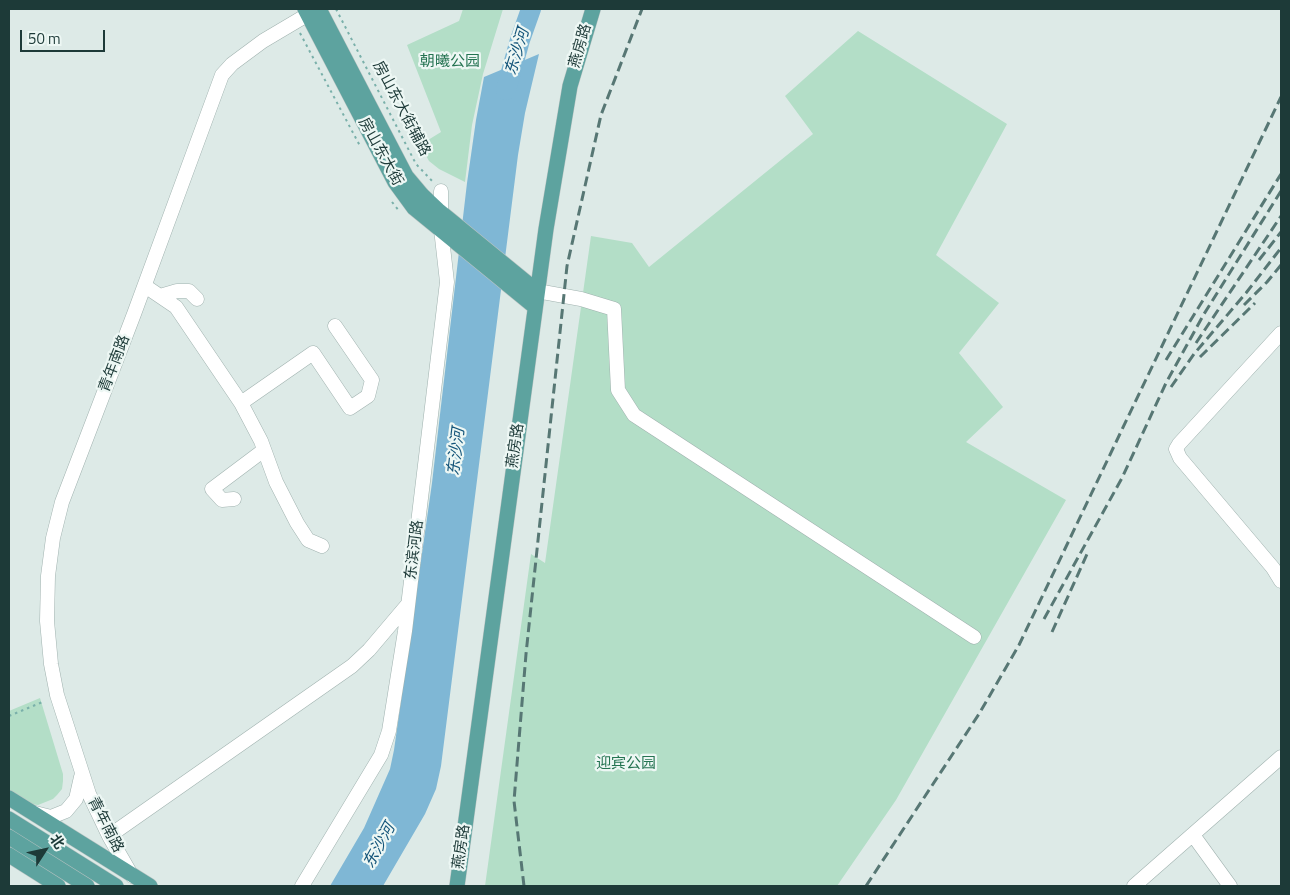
<!DOCTYPE html>
<html>
<head>
<meta charset="utf-8">
<style>
	body { margin:0 }
	#map { position:relative; width:1290px; height:895px; overflow:hidden; background:#ddeae7; font-family:"Titillium Web","Noto Sans SC",sans-serif }
	canvas { display:block }
	.frame { position:absolute; inset:0; border:10px solid #1d3a38; pointer-events:none }
	.north { position:absolute; left:20px; top:825px; width:50px; height:50px; -webkit-text-stroke:4px #edf7f4; paint-order:stroke; rotate:55deg; font-size:14px; font-weight:700; line-height:20px; text-align:center; color:#1d3a38 }
	.north::after { content:''; display:block; margin:auto; width:18px; height:22px; background:#1d3a38; clip-path:polygon(50% 0,100% 100%,50% 72%,0 100%) }
	.scale { position:absolute; left:20px; top:30px; width:85px; height:22px; box-sizing:border-box; border:2px solid #1d3a38; border-top:0; padding-left:6px; font-size:15px; line-height:18px; white-space:nowrap; color:#1d3a38; -webkit-text-stroke:4px #edf7f4; paint-order:stroke }
</style>
</head>
<body>
<div id="map">
<canvas width="1290" height="895"></canvas>
<div class="frame"></div>
<div class="north">北</div>
<div class="scale">50 m</div>
</div>
<script>
const g = document.querySelector('canvas').getContext('2d');
g.lineJoin = 'round';
function fillPath(path, color) { g.fillStyle = color; g.fill(path, 'evenodd'); }
const shape = rows => new Path2D(rows.map(r => 'M' + r).join(''));
function trace(path, color, width, dash) { g.strokeStyle = color; g.lineWidth = width; g.lineCap = dash ? 'butt' : 'round'; g.setLineDash(dash || []); g.stroke(path); }
function write(font, color, halo, rows, align = 'center') {
  g.font = font + ' "Titillium Web","Noto Sans SC",sans-serif'; g.lineWidth = 4.5; g.setLineDash([]); g.textBaseline = 'middle'; g.strokeStyle = halo; g.fillStyle = color; for (const [text, x, y, turn = 0] of rows) {
    g.save(); g.translate(x, y); g.rotate((+turn || 0) * Math.PI / 180); g.textAlign = isNaN(turn) ? turn : align; if (halo) g.strokeText(text, 0, 0); g.fillText(text, 0, 0); g.restore();
  }
}
fillPath(shape([
	[463,9,503,9,483,74,472,125,465,182,439,169,429,161,420,145,441,132,407,45,459,21],
	[858,31,1007,124,936,255,999,303,959,353,1003,407,966,442,1066,500,896,800,837,886,485,886,531,554,545,563,591,236,632,243,649,267,813,134,785,96],
	[40,698,63,774,63,781,62,789,57,795,53,799,38,805,30,804,9,790,9,711]
]), '#b3dec7');
fillPath(shape([
	[539,54,525,113,518,155,441,766,436,789,425,814,383,886,330,886,364,828,390,769,394,750,432,483,467,183,476,120,484,77]
]), '#7fb7d5');
trace(shape([
	[506,90,520,40,531,9]
]), '#7fb7d5', 20);
const minor = shape([
	[145,286,176,307,241,403,313,353,350,408,368,396,372,380,335,326],
	[537,291,581,299,614,309,618,390,634,415,974,637],
	[160,296,177,291,189,291,197,299],
	[1281,333,1179,444,1176,449,1180,458,1273,568,1281,581],
	[241,403,261,441,276,482,297,523,308,540,322,546],
	[234,499,222,500,212,489,264,450],
	[35,813,51,817,66,811,76,799,81,777],
	[1193,835,1230,886],
	[109,836,352,666,369,650,408,604],
	[132,876,109,836,89,794,57,695,51,664,47,621,48,576,53,538,62,502,134,314,222,75,232,64,263,41,317,9],
	[302,886,381,755,389,731,405,631,447,282,441,229,441,191],
	[1134,886,1281,757]
]);
const major = shape([
	[305,9,395,182,414,208,535,307],
	[319,9,406,176,422,195,438,210,537,291],
	[9,798,150,886],
	[9,819,116,886],
	[9,837,87,886],
	[9,855,58,886],
	[457,886,546,229,570,86,593,9]
]);
trace(minor, '#a0b2af', 15);
trace(major, '#bbc4c3', 16);
trace(shape([
	[336,9,416,164,434,183],
	[300,33,360,146],
	[392,202,400,212],
	[9,716,45,701]
]), '#7ab0aa', 2, [2.5, 4]);
trace(minor, '#fff', 14);
trace(major, '#5da39f', 15);
trace(shape([
	[1259,260,1281,232],
	[1244,305,1267,282,1281,265],
	[1196,343,1281,216],
	[1200,357,1255,303],
	[1166,360,1281,174],
	[1171,387,1194,354,1246,293,1281,248],
	[1044,619,1122,478,1166,383,1204,314,1281,191],
	[1052,632,1088,552],
	[524,886,514,801,526,654,567,266,601,115,642,9],
	[866,886,979,714,1019,645,1281,97]
]), '#577774', 3, [10, 5]);
write('15px', '#1d3a38', '#edf7f4', [
	["燕房路",581,46,-74],
	["房山东大街辅路",401,109,62],
	["房山东大街",380,152,61],
	["青年南路",115,364,-69],
	["燕房路",516,446,-82],
	["东滨河路",415,550,-83],
	["青年南路",105,825,63],
	["燕房路",462,847,-82]
]);
write('15px', '#257452', '#edf7f4', [
	["朝曦公园",450,62],
	["迎宾公园",626,764]
]);
write('italic 16px', '#14557a', '#edf7f4', [
	["东沙河",518,52,-73],
	["东沙河",457,452,-83],
	["东沙河",380,846,-61]
]);
</script>
</body>
</html>
